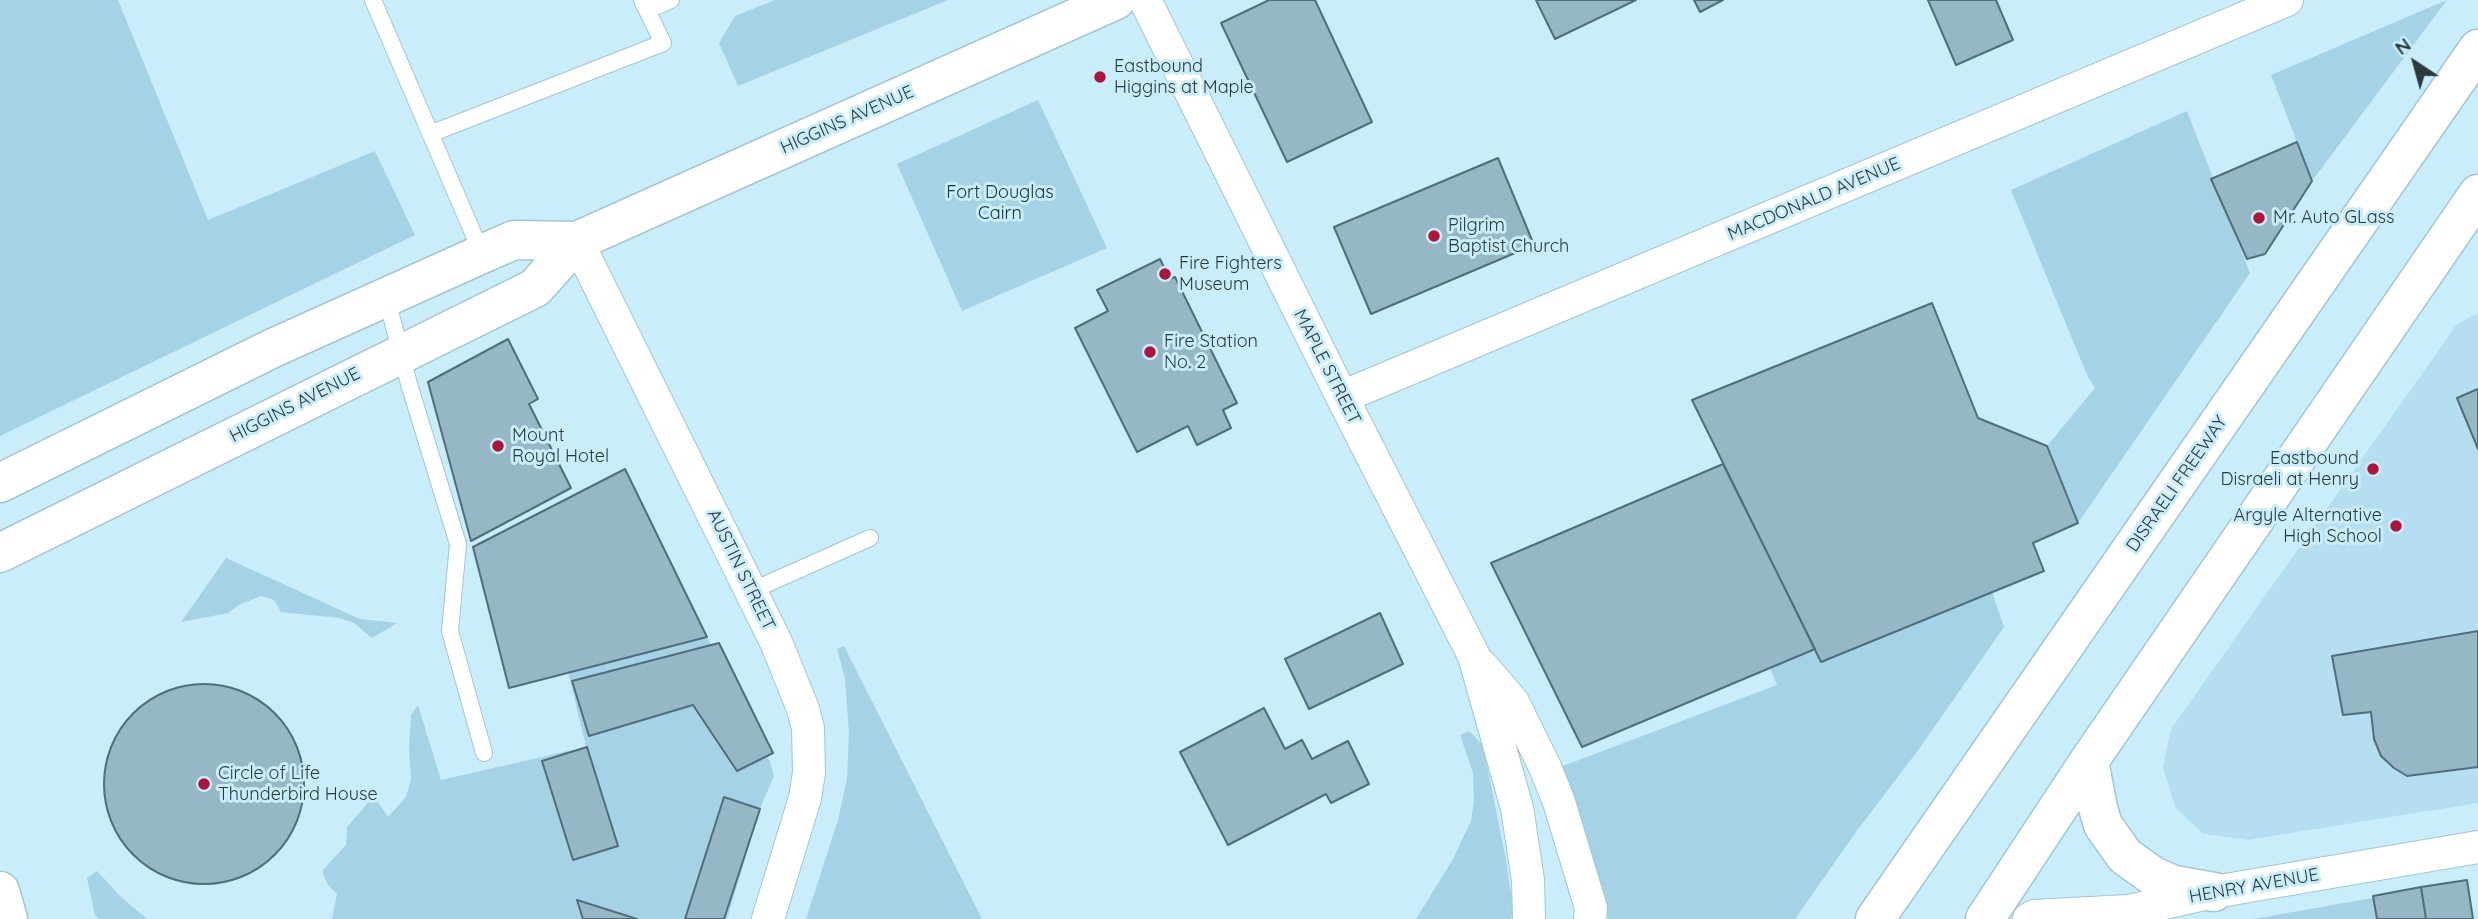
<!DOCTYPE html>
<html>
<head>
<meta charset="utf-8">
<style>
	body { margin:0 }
	#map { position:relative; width:2478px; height:919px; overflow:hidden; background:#caedfb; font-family:Quicksand,sans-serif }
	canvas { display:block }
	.north { position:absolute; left:2380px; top:28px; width:70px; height:70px; -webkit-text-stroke:5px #caedfb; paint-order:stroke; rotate:324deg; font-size:19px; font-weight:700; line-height:28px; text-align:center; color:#2b393e }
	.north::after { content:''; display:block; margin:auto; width:24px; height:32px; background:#2b393e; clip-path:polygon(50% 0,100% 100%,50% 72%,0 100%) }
</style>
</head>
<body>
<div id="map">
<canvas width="2478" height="919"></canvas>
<div class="north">N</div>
</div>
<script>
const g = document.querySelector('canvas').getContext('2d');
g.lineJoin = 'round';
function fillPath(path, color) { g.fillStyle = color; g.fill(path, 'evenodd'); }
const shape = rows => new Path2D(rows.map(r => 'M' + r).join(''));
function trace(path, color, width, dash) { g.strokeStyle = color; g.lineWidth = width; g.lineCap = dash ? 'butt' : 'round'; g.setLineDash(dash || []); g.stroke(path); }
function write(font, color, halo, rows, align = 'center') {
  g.font = font + ' Quicksand,sans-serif'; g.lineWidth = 6; g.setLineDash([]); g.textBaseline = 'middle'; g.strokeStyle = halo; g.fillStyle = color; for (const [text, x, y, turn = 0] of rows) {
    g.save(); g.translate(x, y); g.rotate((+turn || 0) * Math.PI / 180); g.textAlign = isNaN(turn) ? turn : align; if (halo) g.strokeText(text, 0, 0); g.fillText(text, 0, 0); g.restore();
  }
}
fillPath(shape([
	[2478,313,2478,803,2247,840,2203,834,2175,807,2163,767,2171,729,2457,324]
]), '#b5dff1');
fillPath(shape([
	[0,0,118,0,208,220,375,151,415,235,0,436],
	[775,0,948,0,738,86,719,43,735,16],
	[2447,0,2312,181,2271,75],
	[1038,100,1107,248,962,311,897,164],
	[2187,111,2250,273,2078,523,2047,446,2095,388,2087,375,2011,190],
	[226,558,360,619,397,623,372,638,354,623,339,618,281,612,274,600,261,596,239,605,228,613,181,622],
	[1992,592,2004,627,1919,749,1856,832,1795,919,1608,919,1563,766,1777,685,1770,668,1815,649,1821,662],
	[707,637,770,762,774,776,760,809,727,919,332,919,337,894,328,885,323,874,323,870,346,845,347,827,374,796,388,817,406,797,411,779,409,747,411,715,418,705,441,780,586,747,568,671],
	[844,646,982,919,806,919,838,820,847,779,849,734,845,678,837,649],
	[1469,731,1483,745,1506,860,1513,909,1511,919,1416,919,1452,861,1471,821,1474,801,1473,773,1460,735],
	[97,871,120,896,147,919,99,919,95,915,87,878],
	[2373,898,2377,919,2253,919]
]), '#a5d2e5');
const building = shape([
	[1269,0,1315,0,1372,122,1287,162,1221,23,1269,0],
	[1536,0,1636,0,1555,39,1536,0],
	[1694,0,1723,0,1700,12,1694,0],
	[1928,0,1996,0,2013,40,1956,65,1928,0],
	[2297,142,2312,181,2265,254,2247,259,2211,179,2297,142],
	[1498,158,1534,245,1371,314,1334,227,1498,158],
	[1160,259,1170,279,1175,277,1237,403,1223,410,1231,428,1197,445,1188,426,1137,452,1075,328,1108,311,1097,290,1160,259],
	[1932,303,1978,418,2047,446,2078,523,2033,543,2044,571,1821,662,1692,400,1932,303],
	[508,339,538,399,529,404,571,488,471,541,428,382,508,339],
	[2478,389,2478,449,2457,398,2478,389],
	[1723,464,1815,649,1582,747,1491,563,1723,464],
	[625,469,707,637,509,688,473,547,625,469],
	[1380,613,1403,664,1309,709,1285,659,1380,613],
	[2478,631,2478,767,2407,776,2394,768,2381,756,2374,739,2371,712,2343,715,2332,656,2478,631],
	[719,643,773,753,737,771,693,705,589,736,572,681,719,643],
	'104 784a100 100 0 1 1 200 0a100 100 0 1 1-200 0Z',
	[1264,708,1285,749,1302,740,1312,759,1348,741,1369,784,1331,803,1326,794,1228,845,1180,752,1264,708],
	[587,747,618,846,573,860,542,761,587,747],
	[724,797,760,809,724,919,685,919,724,797],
	[2467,880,2473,919,2426,919,2421,887,2467,880],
	[2421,887,2426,919,2377,919,2373,896,2421,887],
	[577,900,637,919,583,919,577,900]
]);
fillPath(building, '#96b7c5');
trace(building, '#506e7b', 2);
const service = shape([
	[373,0,482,254],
	[647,10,671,0],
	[430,134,663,43,642,0],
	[386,296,409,384,458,544,450,631,484,753],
	[751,591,870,538]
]);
const minor = shape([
	[1145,0,1342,397,1474,656,1517,808,1528,880,1529,919],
	[577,241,776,642,803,709,808,728,809,773,805,798,768,919],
	[1342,397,2287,0],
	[1482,666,1513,702,1545,767,1559,802,1591,908,1590,919],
	[2029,919,2034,916,2128,911,2214,892,2478,847]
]);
const secondary = shape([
	[0,483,273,348,482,254,514,240,577,241,1116,0],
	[0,553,535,288,577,241],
	[2089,761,2098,808,2103,825,2125,856,2153,876,2174,885,2214,892],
	[1875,919,2478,49],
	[1985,919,2089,761,2478,194]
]);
const primary = shape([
	[0,891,8,919]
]);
trace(service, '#a4c5d3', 18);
trace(minor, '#a4c5d3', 34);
trace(secondary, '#a4c5d3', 41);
trace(primary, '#a4c5d3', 41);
trace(service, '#fff', 16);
trace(minor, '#fff', 32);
trace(secondary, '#fff', 38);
trace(primary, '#fff', 38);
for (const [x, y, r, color] of [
	[1100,77,7,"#ac163b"],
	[2259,218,7,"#ac163b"],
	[1434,236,7,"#ac163b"],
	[1165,274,7,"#ac163b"],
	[1150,352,7,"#ac163b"],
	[498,446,7,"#ac163b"],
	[2373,469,7,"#ac163b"],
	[2396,526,7,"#ac163b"],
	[204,784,7,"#ac163b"]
]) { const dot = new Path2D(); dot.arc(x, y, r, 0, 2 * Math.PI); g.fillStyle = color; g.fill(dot); trace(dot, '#caedfb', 2.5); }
write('18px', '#2b393e', '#caedfb', [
	["Eastbound",1114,67],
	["Higgins at Maple",1114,88],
	["Mr. Auto GLass",2273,218],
	["Pilgrim",1448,226],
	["Baptist Church",1448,247],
	["Fire Fighters",1179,264],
	["Museum",1179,285],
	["Fire Station",1164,342],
	["No. 2",1164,363],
	["Mount",512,436],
	["Royal Hotel",512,457],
	["Eastbound",2359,459,"right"],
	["Disraeli at Henry",2359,480,"right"],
	["Argyle Alternative",2382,516,"right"],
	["High School",2382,537,"right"],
	["Circle of Life",218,774],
	["Thunderbird House",218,795]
], 'left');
write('18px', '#2b393e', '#caedfb', [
	["HIGGINS AVENUE",847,120,-24],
	["MACDONALD AVENUE",1814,199,-23],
	["MAPLE STREET",1327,367,63],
	["HIGGINS AVENUE",295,405,-27],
	["DISRAELI FREEWAY",2177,484,-55],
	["AUSTIN STREET",741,570,64],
	["HENRY AVENUE",2254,886,-10]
]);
write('18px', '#12333f', '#caedfb', [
	["Fort Douglas",1000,193],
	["Cairn",1000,214]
]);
</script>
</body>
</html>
